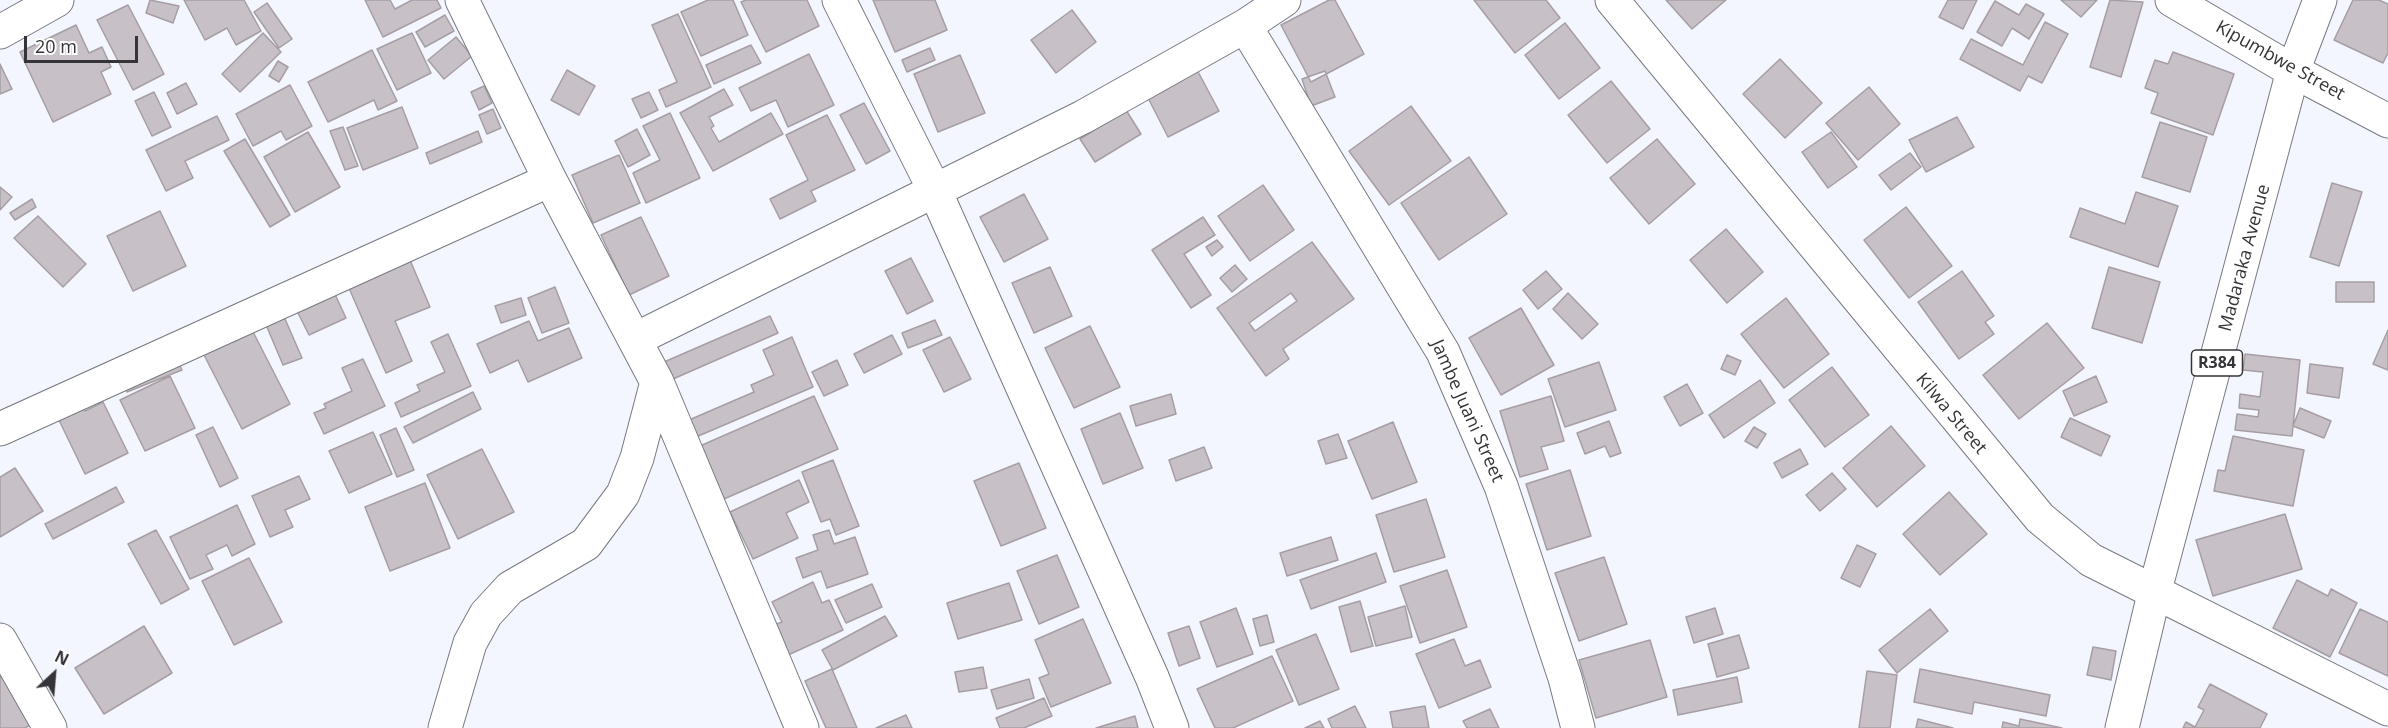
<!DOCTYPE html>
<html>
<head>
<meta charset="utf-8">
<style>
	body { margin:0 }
	#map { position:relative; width:2388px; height:728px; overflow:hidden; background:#f4f6ff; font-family:"Open Sans",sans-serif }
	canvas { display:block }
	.north { position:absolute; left:24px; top:644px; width:60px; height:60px; -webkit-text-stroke:4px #fff; paint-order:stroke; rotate:26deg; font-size:16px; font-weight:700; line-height:24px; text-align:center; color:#353539 }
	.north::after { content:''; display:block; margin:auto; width:21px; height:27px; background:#353539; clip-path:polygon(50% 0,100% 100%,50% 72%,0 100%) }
	.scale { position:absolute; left:24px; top:36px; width:114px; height:27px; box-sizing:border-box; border:3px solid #353539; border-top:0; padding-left:8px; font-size:18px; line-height:21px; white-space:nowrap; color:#353539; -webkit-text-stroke:4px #fff; paint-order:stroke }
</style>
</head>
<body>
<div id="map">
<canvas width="2388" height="728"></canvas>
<div class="north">N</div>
<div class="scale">20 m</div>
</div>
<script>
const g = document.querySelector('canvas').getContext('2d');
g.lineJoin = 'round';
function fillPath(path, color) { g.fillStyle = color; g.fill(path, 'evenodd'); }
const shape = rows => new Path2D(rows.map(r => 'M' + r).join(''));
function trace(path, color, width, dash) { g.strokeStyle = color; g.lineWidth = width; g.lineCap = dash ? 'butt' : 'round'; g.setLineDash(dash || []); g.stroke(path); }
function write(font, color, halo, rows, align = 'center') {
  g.font = font + ' "Open Sans",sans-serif'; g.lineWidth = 4.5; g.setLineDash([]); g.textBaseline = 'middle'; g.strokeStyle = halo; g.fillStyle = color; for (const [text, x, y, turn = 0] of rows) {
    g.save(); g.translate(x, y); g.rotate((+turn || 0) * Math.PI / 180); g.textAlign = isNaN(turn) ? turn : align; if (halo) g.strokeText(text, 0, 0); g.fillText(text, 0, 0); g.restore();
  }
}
const building = shape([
	[150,0,179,6,173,23,146,13,150,0],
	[184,0,244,0,261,31,236,45,227,28,205,40,184,0],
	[365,0,390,0,395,9,412,0,437,0,441,8,383,37,365,0],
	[708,0,733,0,748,35,701,56,681,12,708,0],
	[746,0,807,0,819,26,766,52,741,2,746,0],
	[873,0,935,0,947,30,895,52,873,0],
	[1329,0,1335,0,1364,54,1311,82,1281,25,1329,0],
	[1474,0,1546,0,1560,18,1515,53,1474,0],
	[1666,0,1726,0,1692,29,1666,0],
	[1948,0,1977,0,1963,29,1939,17,1948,0],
	[2061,0,2097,0,2081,17,2061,0],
	[2110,0,2143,2,2121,77,2090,67,2110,0],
	[2353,0,2379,0,2388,4,2388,53,2383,63,2334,40,2353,0],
	[1995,1,2019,15,2026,4,2044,14,2029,39,2012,28,2002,46,1977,32,1995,1],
	[267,3,292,39,279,48,254,12,267,3],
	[128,5,164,74,133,90,97,20,128,5],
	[1072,10,1096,42,1056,73,1031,40,1072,10],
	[678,14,711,87,666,107,659,90,677,82,652,25,678,14],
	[445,15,454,31,425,47,416,32,445,15],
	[2045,22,2068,34,2042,83,2028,76,2020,91,1960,59,1971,39,2023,65,2045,22],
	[1565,23,1600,68,1559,99,1525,55,1565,23],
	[76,25,89,53,102,47,111,67,101,72,111,94,53,122,20,52,76,25],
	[263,33,281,52,240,92,222,74,263,33],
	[412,33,431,73,397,90,377,49,412,33],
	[456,37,472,56,444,79,428,60,456,37],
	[751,45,761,63,714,84,706,65,751,45],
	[930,48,935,60,907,72,902,60,930,48],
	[372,50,397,101,378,110,374,100,328,122,308,82,372,50],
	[2173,52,2234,74,2213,135,2151,113,2158,93,2145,88,2155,60,2168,64,2173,52],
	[809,54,834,105,788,127,776,100,751,111,739,88,809,54],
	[960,55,985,113,938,132,914,74,960,55],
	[1780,59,1822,103,1785,138,1743,94,1780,59],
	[278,61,288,67,279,82,269,76,278,61],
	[0,64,12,89,0,94,0,64],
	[1196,68,1219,111,1168,137,1146,94,1196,68],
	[567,70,595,86,579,115,551,100,567,70],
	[1325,71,1335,97,1311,106,1302,79,1325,71],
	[1611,81,1650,129,1607,163,1568,115,1611,81],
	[186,83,197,104,177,114,167,93,186,83],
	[290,85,312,126,286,140,281,131,253,146,236,114,290,85],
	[484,86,492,103,479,110,471,92,484,86],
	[1869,87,1900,124,1858,160,1826,123,1869,87],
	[724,89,733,105,709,117,714,126,711,128,719,142,771,113,783,134,713,171,680,113,724,89],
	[154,92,171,127,152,136,135,101,154,92],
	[649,92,658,110,641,118,632,99,649,92],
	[864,103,890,151,866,164,840,115,864,103],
	[1411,106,1451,161,1389,205,1349,151,1411,106],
	[402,107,418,148,363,170,347,128,402,107],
	[493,109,501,128,487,134,479,115,493,109],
	[1126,110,1141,134,1095,162,1080,139,1126,110],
	[670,113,700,178,646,203,633,173,660,160,643,126,670,113],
	[827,115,855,170,811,191,816,201,780,219,770,199,808,180,786,135,827,115],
	[217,116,229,140,185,161,193,178,166,191,146,150,217,116],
	[1957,117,1974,147,1926,172,1909,140,1957,117],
	[2160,122,2207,137,2190,192,2142,177,2160,122],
	[343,127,358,166,345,170,330,131,343,127],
	[637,129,650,155,628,167,615,141,637,129],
	[478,131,482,142,430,164,426,153,478,131],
	[308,132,340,187,295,212,264,157,308,132],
	[1831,132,1857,167,1828,188,1802,152,1831,132],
	[245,139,290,215,270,227,224,151,245,139],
	[1657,139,1695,184,1649,224,1610,178,1657,139],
	[1910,153,1921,167,1891,190,1879,175,1910,153],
	[619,155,640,203,593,223,572,175,619,155],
	[1469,157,1507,214,1439,260,1401,203,1469,157],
	[2332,183,2362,192,2339,266,2310,257,2332,183],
	[1263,185,1294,230,1250,261,1218,216,1263,185],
	[0,187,12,197,0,210,0,187],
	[2136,192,2178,206,2158,267,2070,237,2080,208,2125,224,2136,192],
	[1024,194,1048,239,1004,262,980,217,1024,194],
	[32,199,36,207,15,220,10,213,32,199],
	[1906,207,1952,266,1909,298,1864,240,1906,207],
	[160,211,186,266,133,291,107,236,160,211],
	[38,216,86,264,63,287,14,238,38,216],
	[641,217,669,276,629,295,601,235,641,217],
	[1203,217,1215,235,1184,254,1211,295,1191,308,1152,250,1203,217],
	[1726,229,1763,272,1727,303,1690,260,1726,229],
	[1217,240,1223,247,1212,256,1206,247,1217,240],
	[1312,242,1354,299,1283,349,1289,359,1266,376,1217,308,1312,242],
	[1291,293,1297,301,1255,331,1249,323,1291,293],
	[407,253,430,307,395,321,412,361,386,373,345,279,407,253],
	[911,258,933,301,907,314,885,271,911,258],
	[1235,265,1247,279,1232,292,1220,278,1235,265],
	[1050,267,1072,316,1034,333,1012,283,1050,267],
	[2109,267,2160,282,2142,343,2092,328,2109,267],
	[1546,271,1562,289,1538,309,1523,290,1546,271],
	[1962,271,1994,316,1985,322,1994,334,1959,359,1918,302,1962,271],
	[2336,282,2374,282,2374,302,2336,302,2336,282],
	[555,287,569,323,542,333,528,298,555,287],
	[333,290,346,318,309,335,295,307,333,290],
	[1568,293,1598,324,1582,339,1553,309,1568,293],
	[521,298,526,315,501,323,495,306,521,298],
	[1786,298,1829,354,1784,388,1741,334,1786,298],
	[1521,308,1554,365,1501,395,1469,338,1521,308],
	[282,312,302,358,283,365,264,320,282,312],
	[770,316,778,333,673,379,664,362,770,316],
	[935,320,942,335,908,348,902,333,935,320],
	[529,321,538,341,569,328,582,358,528,382,518,360,490,373,477,344,529,321],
	[2047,323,2084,368,2019,419,1983,375,2047,323],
	[1090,326,1120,387,1074,408,1045,348,1090,326],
	[251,328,290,404,242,429,203,353,251,328],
	[2388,330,2388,370,2373,364,2388,330],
	[448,334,471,386,401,417,395,403,420,391,417,385,445,372,431,342,448,334],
	[892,335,902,354,864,373,854,354,892,335],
	[792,337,813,387,696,437,689,420,754,392,751,385,774,375,763,350,792,337],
	[950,337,971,379,944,392,923,350,950,337],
	[2245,354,2300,360,2292,436,2235,430,2237,414,2258,417,2259,410,2239,408,2240,394,2260,397,2263,372,2243,370,2245,354],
	[1727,355,1741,361,1735,375,1721,369,1727,355],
	[176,358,182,370,127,392,122,380,176,358],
	[363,359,385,406,324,434,314,413,326,408,324,404,352,391,342,368,363,359],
	[837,360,848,385,824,396,812,372,837,360],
	[1599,362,1616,410,1565,427,1548,379,1599,362],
	[2310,364,2343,368,2339,398,2307,393,2310,364],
	[1832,367,1869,415,1825,447,1789,400,1832,367],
	[170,376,195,428,145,451,120,400,170,376],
	[2096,376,2107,402,2074,416,2063,391,2096,376],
	[1760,380,1775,403,1724,438,1709,415,1760,380],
	[1687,384,1703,413,1680,426,1664,397,1687,384],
	[473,392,481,409,413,443,404,427,473,392],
	[1171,394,1176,414,1136,426,1130,406,1171,394],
	[814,396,838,449,724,499,700,446,814,396],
	[1551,396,1564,441,1541,447,1548,469,1520,477,1500,411,1551,396],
	[103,402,128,453,85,474,57,416,81,404,85,411,103,402],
	[2300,408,2331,421,2324,438,2293,426,2300,408],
	[1120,413,1143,468,1103,484,1081,429,1120,413],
	[2070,418,2110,436,2101,456,2061,437,2070,418],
	[1609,421,1621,453,1610,457,1605,446,1585,454,1577,433,1609,421],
	[1393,422,1417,482,1372,499,1348,441,1393,422],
	[1891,426,1925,466,1877,507,1843,468,1891,426],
	[213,427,238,478,220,487,196,435,213,427],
	[1754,427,1766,434,1757,448,1745,441,1754,427],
	[396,428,414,470,397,477,380,435,396,428],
	[373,432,392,474,349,493,329,451,373,432],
	[1338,434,1347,458,1326,464,1318,441,1338,434],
	[2233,436,2304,450,2293,506,2214,491,2218,470,2225,471,2233,436],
	[1204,447,1212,468,1176,481,1169,460,1204,447],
	[482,449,514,512,458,539,427,475,482,449],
	[1800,449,1808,464,1782,478,1774,463,1800,449],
	[833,460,859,526,836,535,830,519,821,522,802,472,833,460],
	[1019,463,1046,528,1001,546,974,481,1019,463],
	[15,468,43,511,0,537,0,477,15,468],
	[1570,470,1591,536,1547,550,1526,484,1570,470],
	[1832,473,1846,489,1820,511,1806,495,1832,473],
	[299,476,310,499,285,510,293,527,270,537,252,496,299,476],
	[799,480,809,502,786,513,798,538,753,559,730,512,799,480],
	[425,483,450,548,390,571,365,507,425,483],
	[116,487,124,502,53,539,45,524,116,487],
	[1949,492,1987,534,1940,575,1903,534,1949,492],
	[1426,499,1445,557,1394,572,1376,515,1426,499],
	[237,505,255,544,232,556,227,545,206,555,213,569,190,579,170,537,237,505],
	[2285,514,2302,569,2213,596,2196,540,2285,514],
	[156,530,189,589,161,604,128,544,156,530],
	[829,530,834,544,855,537,868,574,827,588,821,571,803,578,796,558,818,550,813,535,829,530],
	[1331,537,1338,560,1287,576,1280,553,1331,537],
	[1857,545,1876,554,1860,587,1841,578,1857,545],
	[1376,553,1386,582,1311,609,1300,580,1376,553],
	[1057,555,1079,607,1039,624,1017,571,1057,555],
	[1604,557,1627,624,1579,641,1555,573,1604,557],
	[249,558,282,622,234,645,202,581,249,558],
	[1447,570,1467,627,1420,643,1400,586,1447,570],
	[2297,580,2328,596,2331,589,2357,603,2330,657,2273,628,2297,580],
	[813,582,822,603,829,600,843,630,788,655,774,625,782,622,772,602,813,582],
	[1009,583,1022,620,958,639,947,603,1009,583],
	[872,584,882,607,846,623,835,600,872,584],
	[1360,601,1373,646,1351,652,1339,607,1360,601],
	[1405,606,1412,637,1376,646,1368,617,1405,606],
	[1236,608,1253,654,1217,667,1200,622,1236,608],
	[1715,608,1723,634,1694,643,1686,617,1715,608],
	[1930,609,1948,631,1897,673,1879,650,1930,609],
	[2360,609,2388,622,2388,676,2339,653,2360,609],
	[1267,615,1274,642,1260,646,1253,619,1267,615],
	[885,616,897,636,833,670,822,650,885,616],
	[1083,619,1111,683,1051,707,1039,678,1049,674,1035,640,1083,619],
	[144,626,172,673,104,714,75,668,144,626],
	[1189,626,1200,658,1179,666,1168,633,1189,626],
	[1316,634,1339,689,1299,705,1276,650,1316,634],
	[1739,635,1749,668,1717,677,1708,644,1739,635],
	[1454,639,1465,666,1480,660,1491,687,1439,708,1416,654,1454,639],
	[1650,640,1667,697,1596,718,1579,660,1650,640],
	[2093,647,2116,651,2111,680,2087,675,2093,647],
	[1272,656,1293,701,1233,728,1215,728,1197,689,1272,656],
	[0,663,34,723,25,728,0,728,0,663],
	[983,667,987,688,959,692,955,672,983,667],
	[832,669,857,728,826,728,805,681,832,669],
	[1920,669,2050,695,2046,716,1974,702,1972,714,1914,702,1920,669],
	[1867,671,1897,675,1890,728,1859,728,1867,671],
	[1737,677,1742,702,1678,715,1673,690,1737,677],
	[1029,679,1034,698,997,709,991,690,1029,679],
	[2210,684,2267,714,2260,728,2183,728,2186,722,2195,727,2204,710,2198,707,2210,684],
	[1044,698,1052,716,1024,728,1000,728,996,718,1044,698],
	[1355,706,1366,728,1332,728,1328,719,1355,706],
	[1425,706,1429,728,1393,728,1390,712,1425,706],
	[1490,709,1499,728,1467,728,1463,721,1490,709],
	[906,715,912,728,876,728,906,715],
	[1135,716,1138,728,1096,728,1135,716],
	[1918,719,1953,728,1916,728,1918,719],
	[2020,719,2062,728,2002,728,2003,722,2019,726,2020,719],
	[1320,721,1324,728,1305,728,1320,721]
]);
fillPath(building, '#c7c0c6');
trace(building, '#a69ea4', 1.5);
const street = shape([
	[462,0,550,180,657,382,802,728],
	[839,0,935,191,1152,677,1172,728],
	[1612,0,2040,518,2091,560,2388,709],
	[2172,0,2293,71,2388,121],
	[1245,26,1443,352,1501,486,1565,678,1578,728],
	[0,32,57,0],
	[636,339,1083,117,1245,26,1284,0],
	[0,429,550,180],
	[0,640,50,728],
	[445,728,470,643,486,614,510,588,586,544,623,494,637,458,657,382]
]);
const primary = shape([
	[2122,728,2155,590,2293,71,2320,0]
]);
trace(street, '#787a81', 35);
trace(primary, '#787a81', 35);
trace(street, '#fff', 33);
trace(primary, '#fff', 33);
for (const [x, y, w] of [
	[2217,363,51]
]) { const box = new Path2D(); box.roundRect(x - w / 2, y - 13, w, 26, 4.5); g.fillStyle = '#fff'; g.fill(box); trace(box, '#353539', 1.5); }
write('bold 16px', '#353539', null, [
	["R384",2217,363]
]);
write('18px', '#353539', '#fff', [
	["Kipumbwe Street",2280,61,29],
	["Madaraka Avenue",2245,258,-75],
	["Jambe Juani Street",1467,411,66],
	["Kilwa Street",1951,414,50]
]);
</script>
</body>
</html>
